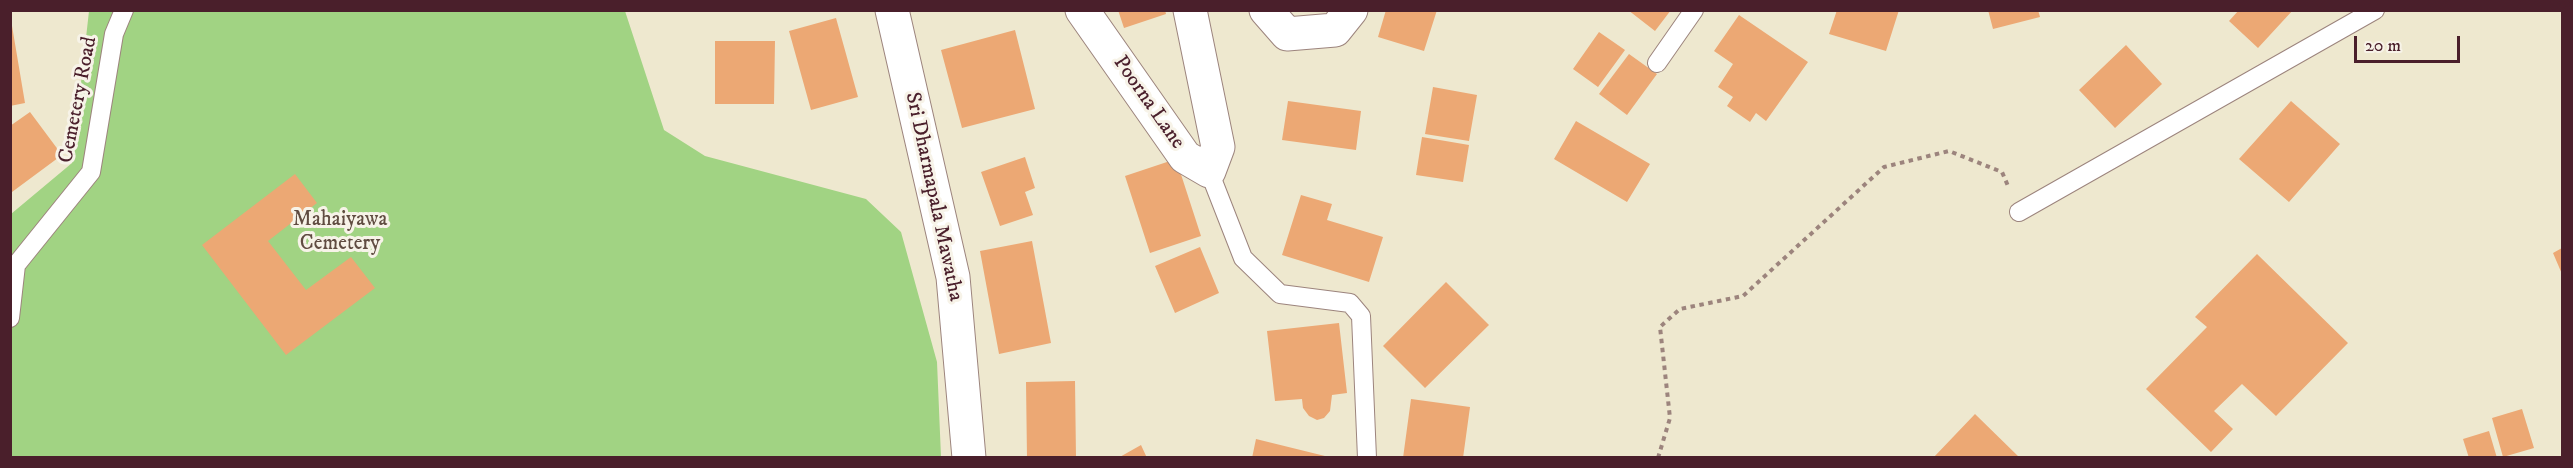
<!DOCTYPE html>
<html>
<head>
<meta charset="utf-8">
<style>
	body { margin:0 }
	#map { position:relative; width:2573px; height:468px; overflow:hidden; background:#eee8cf; font-family:"IM FELL DW Pica",serif }
	canvas { display:block }
	.frame { position:absolute; inset:0; border:12px solid #4a1f2b; pointer-events:none }
	.scale { position:absolute; left:2354px; top:36px; width:106px; height:27px; box-sizing:border-box; border:3px solid #4a1f2b; border-top:0; padding-left:8px; font-size:18px; line-height:21px; white-space:nowrap; color:#4a1f2b; -webkit-text-stroke:4px #f7f3e8; paint-order:stroke }
</style>
</head>
<body>
<div id="map">
<canvas width="2573" height="468"></canvas>
<div class="frame"></div>
<div class="scale">20 m</div>
</div>
<script>
const g = document.querySelector('canvas').getContext('2d');
g.lineJoin = 'round';
function fillPath(path, color) { g.fillStyle = color; g.fill(path, 'evenodd'); }
const shape = rows => new Path2D(rows.map(r => 'M' + r).join(''));
function trace(path, color, width, dash) { g.strokeStyle = color; g.lineWidth = width; g.lineCap = dash ? 'butt' : 'round'; g.setLineDash(dash || []); g.stroke(path); }
function write(font, color, halo, rows, align = 'center') {
  g.font = font + ' "IM FELL DW Pica",serif'; g.lineWidth = 6; g.setLineDash([]); g.textBaseline = 'middle'; g.strokeStyle = halo; g.fillStyle = color; for (const [text, x, y, turn = 0] of rows) {
    g.save(); g.translate(x, y); g.rotate((+turn || 0) * Math.PI / 180); g.textAlign = isNaN(turn) ? turn : align; if (halo) g.strokeText(text, 0, 0); g.fillText(text, 0, 0); g.restore();
  }
}
fillPath(shape([
	[89,11,625,11,664,130,705,156,866,199,901,232,937,362,941,457,11,458,11,214,72,163]
]), '#a1d383');
fillPath(shape([
	[1118,10,1165,10,1166,14,1124,28],
	[1386,10,1437,10,1424,51,1378,37],
	[1628,10,1671,10,1655,31],
	[1837,10,1899,10,1886,51,1829,34],
	[1988,10,2038,10,2040,17,1993,29],
	[2239,10,2293,10,2258,48,2229,21],
	[10,14,25,103,10,106],
	[1739,15,1808,62,1766,121,1756,113,1750,122,1727,106,1733,97,1718,87,1733,64,1714,51],
	[836,18,858,97,811,110,789,31],
	[1015,30,1035,109,962,128,941,50],
	[1599,32,1625,50,1598,87,1573,69],
	[715,41,775,41,774,104,715,104],
	[2126,45,2162,84,2115,128,2079,90],
	[1629,54,1657,74,1627,115,1599,94],
	[1433,87,1477,95,1469,141,1425,134],
	[1288,101,1361,111,1356,150,1282,140],
	[2291,101,2340,144,2289,202,2239,159],
	[30,112,62,155,12,192,10,126],
	[1576,121,1650,164,1627,202,1554,159],
	[1422,137,1469,145,1463,182,1416,175],
	[1025,157,1035,188,1025,192,1033,215,1000,226,981,172],
	[1176,159,1201,236,1150,253,1125,176],
	[295,174,317,203,268,241,306,290,351,257,375,288,286,355,202,245],
	[1301,195,1332,204,1327,220,1383,237,1369,282,1282,255],
	[1032,241,1051,343,999,354,980,251],
	[1200,247,1219,293,1175,313,1155,266],
	[2562,248,2562,274,2553,253],
	[2257,254,2348,343,2276,416,2242,384,2214,411,2233,429,2211,452,2146,389,2207,327,2195,317],
	[1446,282,1489,325,1425,388,1383,346],
	[1339,323,1347,393,1332,395,1330,411,1324,418,1317,420,1309,416,1303,408,1302,399,1275,401,1267,331],
	[1075,381,1076,458,1027,458,1026,382],
	[1411,399,1470,407,1463,458,1403,458],
	[2522,409,2534,448,2503,457,2492,418],
	[1975,414,2020,458,1933,458],
	[2489,431,2497,458,2469,458,2463,439],
	[1256,439,1329,457,1329,458,1252,458],
	[1141,445,1147,458,1118,458]
]), '#eca874');
const service = shape([
	[1657,63,1694,10],
	[1209,171,1243,258,1280,294,1350,303,1361,316,1367,458],
	[2019,212,2375,10],
	[10,318,16,265,91,172,114,34,124,10]
]);
const minor = shape([
	[892,10,953,277,969,458],
	[1082,10,1185,157,1209,171,1218,147,1190,10],
	[1266,10,1287,34,1335,30,1351,10]
]);
trace(service, '#9c847d', 20);
trace(minor, '#9c847d', 35);
trace(shape([
	[1658,458,1670,418,1660,327,1680,309,1743,296,1884,167,1949,151,2002,172,2008,186]
]), '#9c847d', 4, [4.5, 4.5]);
trace(service, '#fff', 18);
trace(minor, '#fff', 33);
write('21px', '#4a1f2b', '#f7f3e8', [
	["Cemetery Road",79,100,-79],
	["Poorna Lane",1148,103,55],
	["Sri Dharmapala Mawatha",933,197,78]
]);
write('21px', '#604c41', '#f7f3e8', [
	["Mahaiyawa",340,221],
	["Cemetery",340,245]
]);
</script>
</body>
</html>
